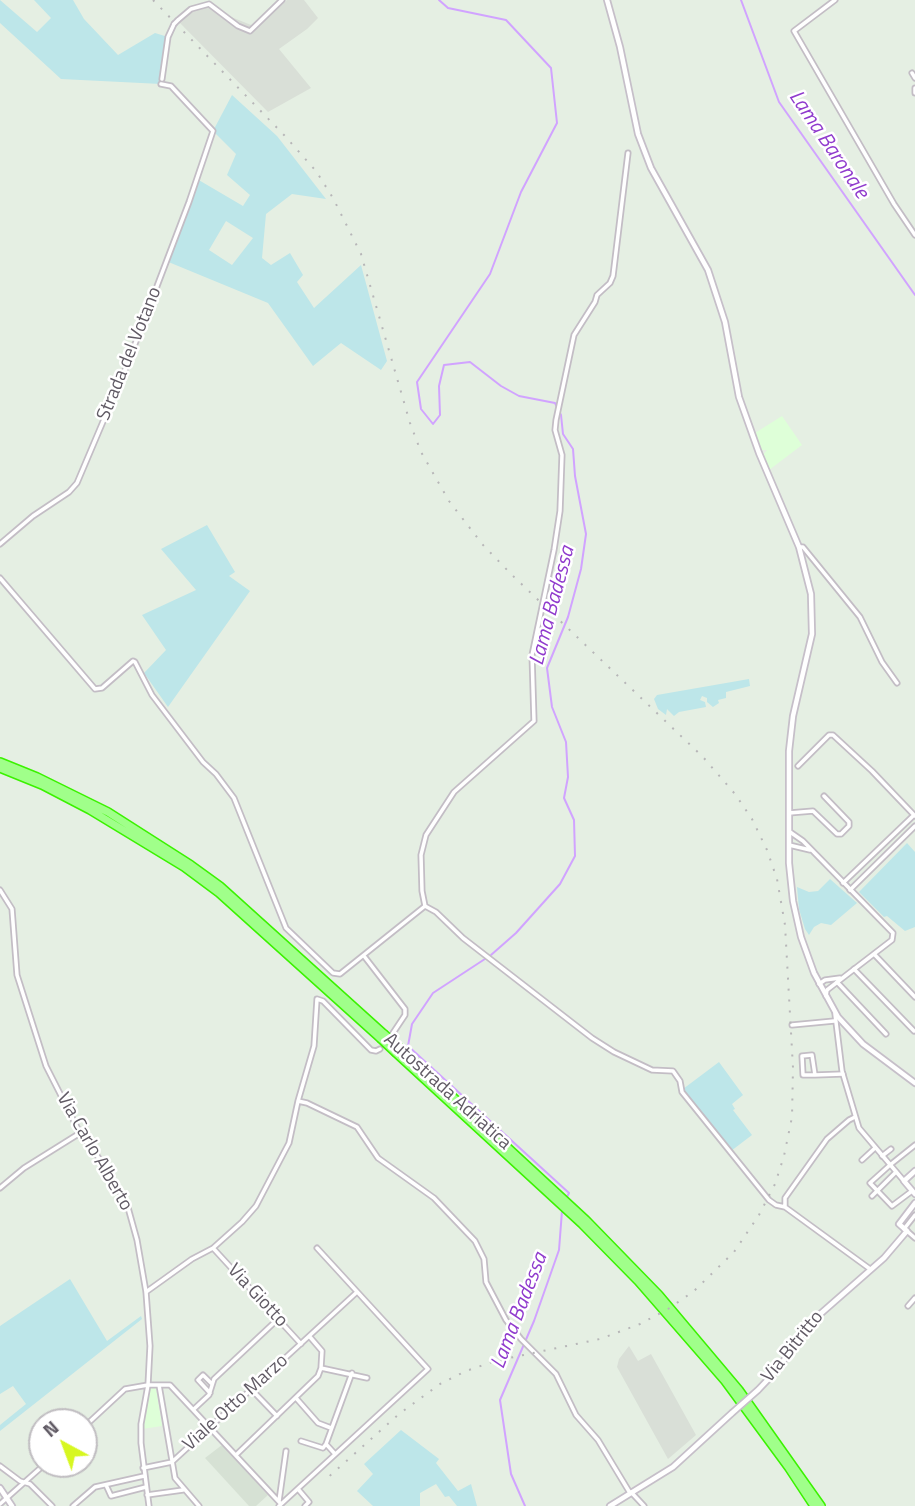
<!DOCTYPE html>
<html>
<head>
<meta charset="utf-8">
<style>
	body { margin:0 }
	#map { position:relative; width:915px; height:1506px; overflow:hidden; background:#e5efe3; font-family:"Titillium Web",sans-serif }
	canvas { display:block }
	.north { position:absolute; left:28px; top:1408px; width:70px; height:70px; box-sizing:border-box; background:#fff; border:2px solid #c0bdc1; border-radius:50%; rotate:319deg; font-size:19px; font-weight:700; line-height:28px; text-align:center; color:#615b65 }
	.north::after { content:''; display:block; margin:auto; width:24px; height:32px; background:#d7f721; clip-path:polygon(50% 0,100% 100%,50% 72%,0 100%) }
</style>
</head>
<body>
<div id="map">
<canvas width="915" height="1506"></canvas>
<div class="north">N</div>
</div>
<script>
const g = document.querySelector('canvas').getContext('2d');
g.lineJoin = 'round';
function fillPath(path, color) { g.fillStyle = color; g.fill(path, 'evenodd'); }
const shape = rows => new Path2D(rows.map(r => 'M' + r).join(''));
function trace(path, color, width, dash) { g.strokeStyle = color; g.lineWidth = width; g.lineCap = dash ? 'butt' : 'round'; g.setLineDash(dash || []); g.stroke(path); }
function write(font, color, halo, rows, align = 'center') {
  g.font = font + ' "Titillium Web",sans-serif'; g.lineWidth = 5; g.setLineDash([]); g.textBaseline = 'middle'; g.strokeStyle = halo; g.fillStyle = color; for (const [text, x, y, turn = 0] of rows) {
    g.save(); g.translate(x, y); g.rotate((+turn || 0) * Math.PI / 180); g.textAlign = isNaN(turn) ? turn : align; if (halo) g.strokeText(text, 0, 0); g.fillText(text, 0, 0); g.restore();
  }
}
fillPath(shape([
	[782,416,802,445,769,470,763,455,767,450,761,450,755,433],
	[150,1388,156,1388,162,1426,142,1429]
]), '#deffd8');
fillPath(shape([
	[287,0,304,0,318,18,307,29,279,49,311,88,268,112,179,22,183,13,204,6,256,27],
	[629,1346,638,1361,651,1354,696,1435,668,1459,617,1367,619,1359]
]), '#d9dfd7');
fillPath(shape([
	[222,1445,268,1495,256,1506,249,1506,205,1458]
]), '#d6e1d4');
fillPath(shape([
	[0,0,37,32,51,18,34,0,73,0,84,19,118,55,155,33,168,37,161,84,61,79,0,23],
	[232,95,277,136,326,199,292,194,266,214,262,258,271,265,290,253,303,275,297,282,314,308,361,265,387,361,381,370,341,343,313,366,268,303,166,261,197,179,243,206,250,195,227,175,236,154,213,131],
	[226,221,253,238,232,265,209,250],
	[207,525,235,572,229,576,250,591,168,707,144,673,166,650,142,615,196,590,161,549],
	[749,679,750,686,726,692,726,698,718,700,719,703,713,707,707,702,707,698,702,696,700,700,705,702,706,707,679,712,674,716,667,709,666,715,658,709,654,699,657,695],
	[907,843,915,852,915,927,905,931,887,916,884,917,859,892],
	[830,879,857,903,831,925,821,923,814,927,809,935,805,929,799,909,797,887,809,892,818,891],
	[719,1062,743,1095,732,1104,735,1109,733,1110,752,1135,731,1151,683,1089],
	[70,1279,107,1341,141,1316,142,1319,0,1431,0,1425,26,1404,13,1386,0,1394,0,1326],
	[401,1430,439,1459,436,1463,458,1491,471,1484,477,1506,457,1506,449,1496,445,1497,436,1484,420,1493,420,1506,373,1506,357,1491,373,1474,364,1464]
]), '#bde6e9');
trace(shape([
	[439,0,448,8,506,20,551,68,557,123,521,192,490,274,417,382,421,409,433,424,440,415,439,386,444,365,470,362,501,386,519,396,555,403,561,415,563,434,573,449,575,476,586,534,581,569,568,617,547,668,552,707,566,742,568,777,564,798,574,820,575,856,560,884,516,933,491,955,433,993,412,1024,408,1046,569,1193,566,1199],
	[741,0,779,102,915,295],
	[525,1506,511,1474,500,1400,534,1321,559,1250,562,1211]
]), '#d1a3ff', 2);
const minor = shape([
	[835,0,794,31,894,204,915,235],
	[178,20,191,9,209,4,238,26,250,31,282,0],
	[912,73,915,78],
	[162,79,168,37,174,24],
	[915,88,915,93],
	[0,544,33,516,69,492,77,483,127,365,189,202,213,131,171,86,161,84],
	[799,547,803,547,860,617,882,662,897,683],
	[0,578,95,689,102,688,133,661,135,662,152,695,203,762,216,774,234,798,286,928,333,973,340,974,425,906],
	[798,766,829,735,833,735,872,771,915,816],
	[789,813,813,811,837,834,841,834,849,826,849,822,824,796],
	[843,883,914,815],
	[0,890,12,909,17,975,46,1066,80,1133,101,1161,127,1204,137,1240,146,1292,150,1346,148,1385,141,1424,141,1443,149,1506],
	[850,890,915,826],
	[425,906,422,891,421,855,426,835,454,792,534,721,532,655,554,550,560,511,562,455,555,430,556,420,574,335,595,302,597,295,610,283,613,276,628,153],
	[425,906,436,912,463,938,592,1038,614,1052,652,1070,673,1071,680,1081,682,1092,769,1200,776,1205,785,1207,870,1269],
	[364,956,405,1009,405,1015,393,1033],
	[854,969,914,1031],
	[837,982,886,1034],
	[792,1025,834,1021],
	[815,1075,812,1055,802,1056,803,1075,815,1075,843,1074],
	[298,1101,314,1046,317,999,323,1001,371,1050,376,1051,380,1049],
	[882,1156,891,1149],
	[862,1160,875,1148],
	[890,1165,870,1183,892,1206,912,1191],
	[890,1165,915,1145],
	[0,1188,24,1168,80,1133],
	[872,1196,896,1172],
	[785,1207,785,1198,827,1139,849,1120,855,1117],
	[904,1229,915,1215],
	[213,1248,301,1344],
	[146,1292,192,1259,213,1248,242,1222,256,1206,289,1143,298,1101,307,1103,357,1127,378,1158,434,1198,475,1241,484,1259,486,1282,506,1320,521,1339,556,1374,576,1415,598,1440,630,1493],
	[908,1306,915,1298],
	[321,1368,367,1378],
	[159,1385,175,1478,199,1506],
	[252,1390,277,1416],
	[210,1393,198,1380,203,1375,212,1384],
	[296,1398,318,1423,331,1428],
	[194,1409,209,1395,214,1379,278,1319],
	[84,1427,125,1389,148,1385,170,1385,281,1504],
	[301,1441,323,1448,326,1444,335,1454],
	[326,1444,352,1373],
	[236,1455,318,1376,321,1368,322,1351,310,1337],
	[0,1466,20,1481,30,1484,52,1506],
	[143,1468,172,1462,357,1292],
	[106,1485,111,1496,146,1487],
	[298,1489,309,1502,305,1506],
	[631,1492,644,1506],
	[147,1495,183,1490],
	[279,1501,286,1451],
	[0,1504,45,1464],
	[73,1506,95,1487,144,1476],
	[279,1506,428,1369,317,1248]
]);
const tertiary = shape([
	[790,832,803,841,893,933,892,940,827,990,826,996],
	[789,845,810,850],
	[874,954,915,997],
	[819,984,825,980,840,978],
	[835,1014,842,1071,859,1128,904,1181],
	[907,1231,915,1238]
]);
const secondary = shape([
	[607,0,620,47,638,134,651,168,708,270,725,322,739,397,759,453,799,547,811,594,812,634,793,716,789,751,789,863,793,901,801,937,814,973,838,1017,863,1044,915,1083],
	[915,1171,904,1181,915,1194],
	[758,1390,777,1370,810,1323,884,1258,907,1231,899,1224,915,1203],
	[0,1488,12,1506],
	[610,1506,673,1467,732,1413]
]);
const motorway = shape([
	[0,762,37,777,108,812,191,865,220,886,384,1034],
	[0,768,42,785,90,810,184,867,219,893,380,1038],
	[400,1048,586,1220,659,1295,739,1390,821,1506],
	[396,1053,582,1224,638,1281,725,1381,789,1468,814,1506]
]);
trace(minor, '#c3bdc5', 7);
trace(tertiary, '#c3bdc5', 7);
trace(secondary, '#c6bfc9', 8);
trace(motorway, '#3bf200', 10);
trace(minor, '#fff', 3.5);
trace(tertiary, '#fff', 3.5);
trace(secondary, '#fff', 4.5);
trace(motorway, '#a0ff8a', 7);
trace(shape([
	[153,0,284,135,316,171,333,198,361,254,410,423,421,452,449,501,483,545,512,575,703,757,735,794,752,819,767,850,777,879,785,925,793,1068,792,1117,784,1156,775,1184,759,1215,734,1252,694,1291,668,1309,640,1324,600,1339,495,1361,466,1371,440,1384,399,1414,324,1481]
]), '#b7b6b8', 2, [2, 9]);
const minorBridge = shape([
	[174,24,178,20]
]);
const secondaryBridge = shape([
	[732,1413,758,1390]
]);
const motorwayBridge = shape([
	[384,1034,400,1048],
	[380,1038,396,1053]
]);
trace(minorBridge, '#c3bdc5', 7, []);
trace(secondaryBridge, '#c6bfc9', 8, []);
trace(motorwayBridge, '#3bf200', 10, []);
trace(minorBridge, '#fff', 3.5);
trace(secondaryBridge, '#fff', 4.5);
trace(motorwayBridge, '#a0ff8a', 7);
write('19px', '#615b65', '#fff', [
	["Strada del Votano",130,354,-68],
	["Autostrada Adriatica",447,1092,42],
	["Via Carlo Alberto",94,1152,60],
	["Via Giotto",257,1296,47],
	["Via Bitritto",793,1347,-51],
	["Viale Otto Marzo",236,1403,-42]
]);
write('italic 21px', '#903bcd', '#fff', [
	["Lama Baronale",828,145,56],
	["Lama Badessa",553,606,-75],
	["Lama Badessa",520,1311,-69]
]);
</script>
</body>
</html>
